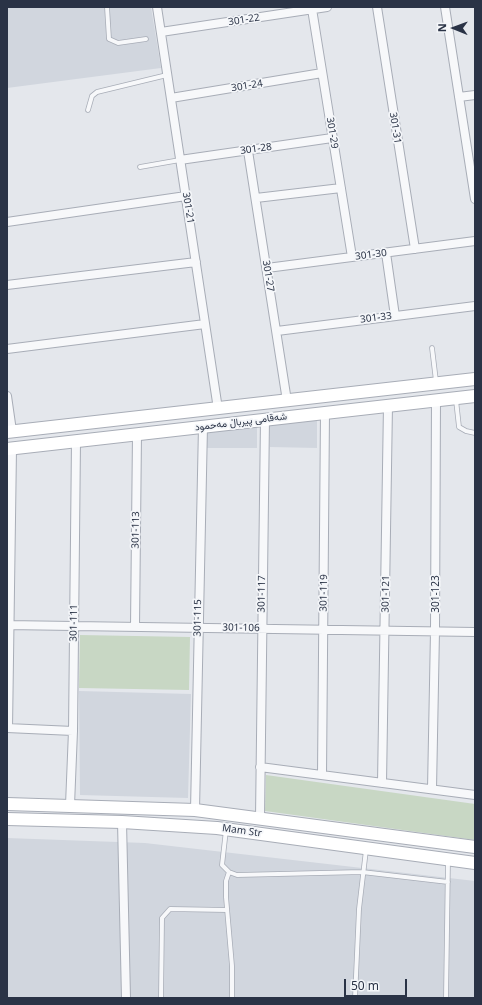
<!DOCTYPE html>
<html>
<head>
<meta charset="utf-8">
<style>
	body { margin:0 }
	#map { position:relative; width:482px; height:1005px; overflow:hidden; background:#e4e7ec; font-family:"Noto Sans",sans-serif }
	canvas { display:block }
	.frame { position:absolute; inset:0; border:8px solid #2a3346; pointer-events:none }
	.north { position:absolute; left:434px; top:8px; width:40px; height:40px; -webkit-text-stroke:3px #f4f6f9; paint-order:stroke; rotate:271deg; font-size:11px; font-weight:700; line-height:16px; text-align:center; color:#2a3346 }
	.north::after { content:''; display:block; margin:auto; width:14px; height:18px; background:#2a3346; clip-path:polygon(50% 0,100% 100%,50% 72%,0 100%) }
	.scale { position:absolute; left:344px; top:979px; width:63px; height:18px; box-sizing:border-box; border:2px solid #2a3346; border-top:0; padding-left:5px; font-size:12px; line-height:14px; white-space:nowrap; color:#2a3346; -webkit-text-stroke:3px #f4f6f9; paint-order:stroke }
</style>
</head>
<body>
<div id="map">
<canvas width="482" height="1005"></canvas>
<div class="frame"></div>
<div class="north">N</div>
<div class="scale">50 m</div>
</div>
<script>
const g = document.querySelector('canvas').getContext('2d');
g.lineJoin = 'round';
function fillPath(path, color) { g.fillStyle = color; g.fill(path, 'evenodd'); }
const shape = rows => new Path2D(rows.map(r => 'M' + r).join(''));
function trace(path, color, width, dash) { g.strokeStyle = color; g.lineWidth = width; g.lineCap = dash ? 'butt' : 'round'; g.setLineDash(dash || []); g.stroke(path); }
function write(font, color, halo, rows, align = 'center') {
  g.font = font + ' "Noto Sans",Vazirmatn,sans-serif'; g.lineWidth = 3.5; g.setLineDash([]); g.textBaseline = 'middle'; g.strokeStyle = halo; g.fillStyle = color; for (const [text, x, y, turn = 0] of rows) {
    g.save(); g.translate(x, y); g.rotate((+turn || 0) * Math.PI / 180); g.textAlign = isNaN(turn) ? turn : align; if (halo) g.strokeText(text, 0, 0); g.fillText(text, 0, 0); g.restore();
  }
}
fillPath(shape([
	[7,7,151,7,161,68,7,88],
	[317,419,317,448,270,447,270,424],
	[257,424,257,448,205,448,205,426],
	[79,691,191,694,188,798,80,795],
	[7,838,145,843,475,881,475,998,7,998]
]), '#d1d6de');
fillPath(shape([
	[80,635,190,637,189,690,79,688],
	[266,775,475,804,475,840,265,811]
]), '#c8d7c4');
const lane = shape([
	[107,7,109,39,118,43,146,39],
	[88,110,92,96,97,92,167,75],
	[140,167,180,160],
	[432,348,436,381],
	[456,400,459,427,466,431,475,433],
	[226,830,222,865,229,872,237,875,362,872,448,882],
	[229,872,226,881,226,897,232,966,232,998],
	[161,998,162,918,170,909,227,910],
	[355,998,359,909,366,850],
	[446,998,448,860]
]);
const street = shape([
	[157,7,218,409],
	[377,7,415,249],
	[445,7,475,199],
	[312,9,352,257],
	[161,32,327,7],
	[459,97,475,95],
	[171,98,322,73],
	[248,151,287,401],
	[180,160,332,138],
	[256,198,341,188],
	[7,222,186,196],
	[386,253,395,316],
	[267,268,475,241],
	[7,285,196,262],
	[277,331,475,306],
	[7,349,205,324],
	[7,396,12,431],
	[7,625,475,632],
	[135,627,137,434],
	[7,728,73,731],
	[8,728,12,449],
	[260,767,475,795],
	[322,775,325,412],
	[382,783,388,405],
	[432,789,435,631,436,400],
	[70,805,73,731,76,441],
	[195,810,203,426],
	[260,817,265,419],
	[122,822,126,998]
]);
const secondary = shape([
	[7,432,475,379],
	[7,449,475,396],
	[7,804,195,810,475,847],
	[7,819,122,822,217,828,475,863]
]);
trace(lane, '#a8adb7', 5.5);
trace(street, '#a8adb7', 10);
trace(secondary, '#a8adb7', 14);
trace(lane, '#f7f8fa', 4);
trace(street, '#f7f8fa', 8);
trace(secondary, '#fff', 12);
write('10px', '#2a3346', '#f4f6f9', [
	["301-22",244,20,-9],
	["301-24",247,86,-9],
	["301-31",395,128,81],
	["301-29",332,133,81],
	["301-28",256,149,-8],
	["301-21",188,208,81],
	["301-30",371,255,-7],
	["301-27",268,276,81],
	["301-33",376,318,-7],
	["شەقامی پیرباڵ مەحمود",241,422,-7],
	["301-113",136,530,-89],
	["301-119",324,593,-89],
	["301-117",262,594,-89],
	["301-121",386,594,-89],
	["301-123",436,594,-90],
	["301-115",198,618,-89],
	["301-111",74,623,-89],
	["301-106",241,628,1],
	["Mam Str",242,831,8]
]);
</script>
</body>
</html>
